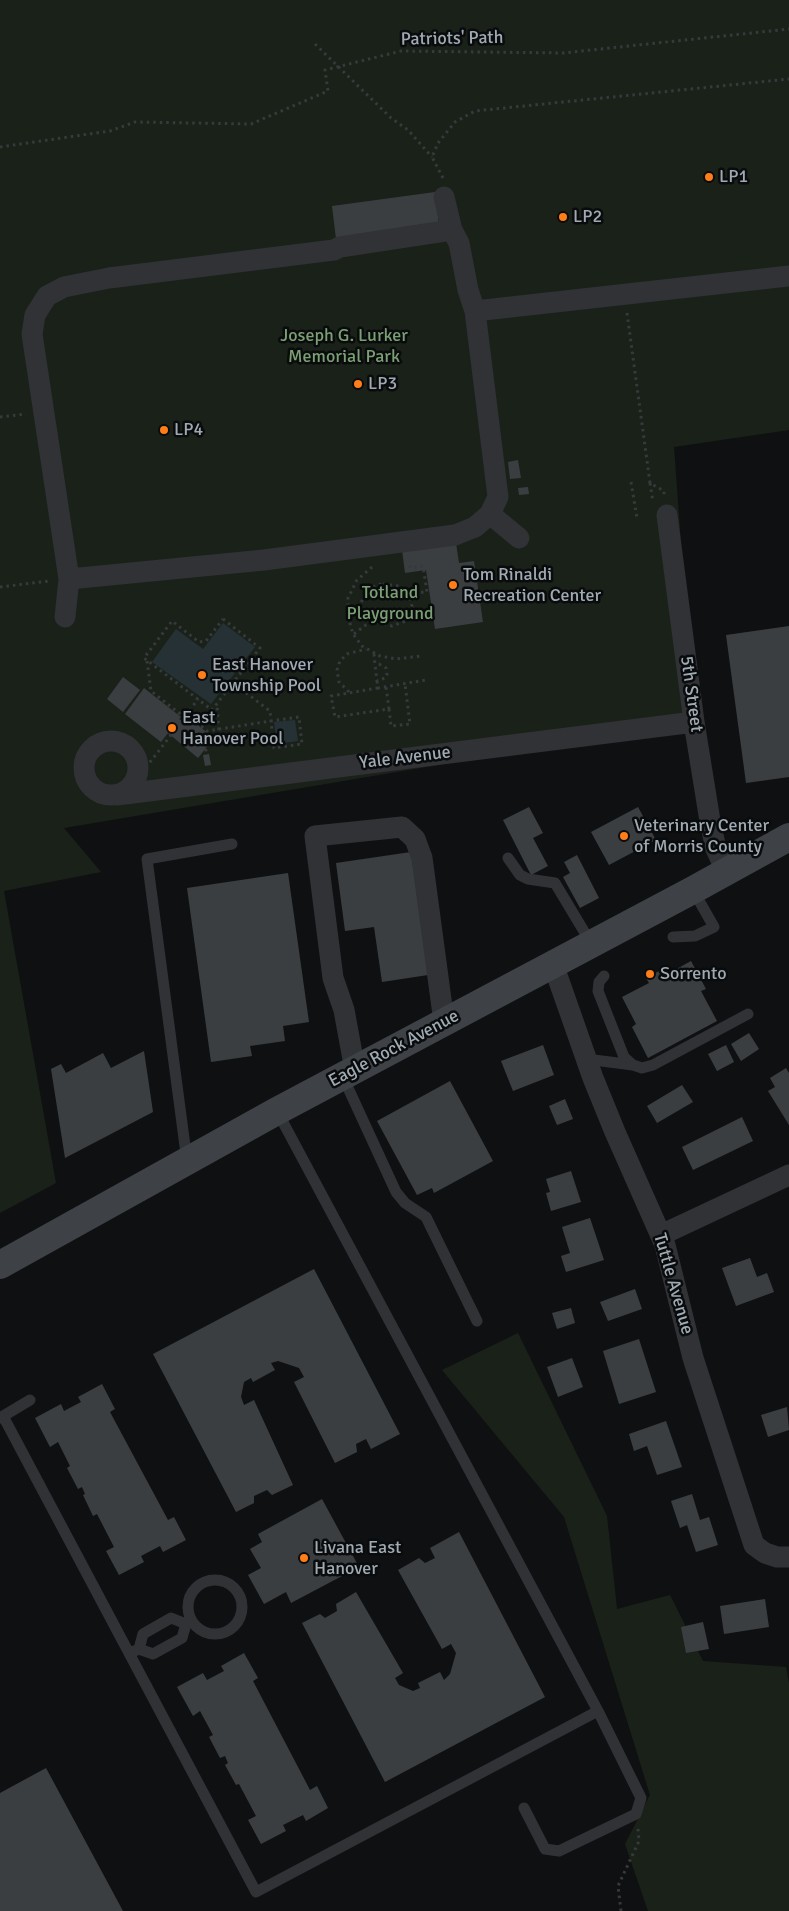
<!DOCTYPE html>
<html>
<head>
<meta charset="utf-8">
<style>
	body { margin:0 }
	canvas { display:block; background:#0f1011 }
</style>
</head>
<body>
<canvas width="789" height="1911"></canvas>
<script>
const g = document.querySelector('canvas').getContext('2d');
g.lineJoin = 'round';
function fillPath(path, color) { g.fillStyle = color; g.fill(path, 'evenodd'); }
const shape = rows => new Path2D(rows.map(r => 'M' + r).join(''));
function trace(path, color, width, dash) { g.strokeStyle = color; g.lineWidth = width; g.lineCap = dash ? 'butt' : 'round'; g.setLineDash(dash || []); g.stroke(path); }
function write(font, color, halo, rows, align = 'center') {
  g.font = font + ' Signika,sans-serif'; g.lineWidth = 5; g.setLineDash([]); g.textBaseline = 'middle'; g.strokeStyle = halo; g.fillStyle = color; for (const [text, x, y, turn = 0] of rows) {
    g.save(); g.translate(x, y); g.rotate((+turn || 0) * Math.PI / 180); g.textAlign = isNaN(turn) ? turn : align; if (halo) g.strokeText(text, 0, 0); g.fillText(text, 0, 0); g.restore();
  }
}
fillPath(shape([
	[0,0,789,0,789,430,674,447,694,722,64,828,101,872,4,891,56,1183,0,1213],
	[518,1333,607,1516,617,1609,670,1595,703,1661,786,1667,789,1683,789,1911,648,1911,625,1844,650,1795,564,1517,442,1370]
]), '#1a2119');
fillPath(shape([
	[223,623,255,647,211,704,152,662,176,629,203,649],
	[295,720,298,741,277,744,274,722]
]), '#253135');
fillPath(shape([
	[435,192,439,225,336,239,332,206],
	[518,460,521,478,510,479,508,462],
	[528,487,529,494,519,495,518,488],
	[456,543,459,563,474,561,483,622,435,629,426,570,405,573,402,550],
	[789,626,789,777,746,783,726,635],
	[123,677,140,690,123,712,107,699],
	[144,688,181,717,179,719,185,723,189,718,214,738,198,758,168,733,161,742,125,714],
	[209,754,211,765,205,766,203,755],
	[529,807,543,833,533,838,548,866,531,875,503,820],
	[638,807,656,840,609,865,591,832],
	[411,852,428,975,382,982,374,927,345,931,336,863],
	[577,855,599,898,580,908,563,877,570,873,564,862],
	[288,873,309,1022,283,1026,285,1041,250,1046,252,1056,211,1062,187,888],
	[691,961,706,989,701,991,717,1021,648,1058,632,1027,636,1024,622,997,649,983,646,978,659,971,662,977],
	[749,1033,759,1049,741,1061,731,1044],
	[543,1045,554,1075,513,1091,501,1061],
	[726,1045,734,1062,717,1071,708,1054],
	[144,1051,153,1112,65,1158,51,1069,61,1064,66,1073,103,1053,111,1068],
	[786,1068,789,1073,789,1125,768,1091,775,1087,770,1078],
	[450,1081,493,1161,434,1193,432,1188,417,1195,377,1121],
	[682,1085,693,1102,657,1123,647,1106],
	[565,1099,573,1119,557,1125,549,1106],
	[742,1117,753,1141,693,1170,682,1147],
	[571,1171,581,1202,551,1211,546,1193,550,1192,546,1179],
	[590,1218,604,1260,566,1272,561,1256,570,1253,562,1227],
	[750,1258,757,1277,767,1273,774,1292,736,1306,722,1268],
	[314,1269,400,1434,371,1449,366,1439,356,1444,357,1452,335,1463,294,1382,304,1377,299,1368,278,1361,271,1363,275,1370,253,1382,251,1378,244,1382,241,1397,244,1405,254,1400,293,1485,272,1495,267,1490,254,1496,254,1503,236,1512,153,1354],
	[635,1289,642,1309,608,1321,600,1302],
	[571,1308,575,1323,557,1329,552,1313],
	[639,1339,656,1392,619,1404,603,1351],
	[572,1358,583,1387,558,1397,547,1367],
	[102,1384,115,1409,110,1412,168,1520,174,1517,186,1540,163,1552,160,1546,141,1556,144,1562,119,1575,106,1551,114,1547,97,1514,93,1516,83,1495,85,1494,82,1487,78,1489,67,1468,70,1466,58,1442,50,1447,35,1418,61,1404,64,1411,81,1402,78,1397],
	[787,1407,789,1430,768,1437,761,1415],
	[666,1421,682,1467,657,1475,647,1446,634,1451,629,1434],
	[692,1494,700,1520,709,1517,718,1545,696,1552,687,1525,680,1528,671,1501],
	[322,1499,359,1567,291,1603,286,1592,264,1604,248,1575,261,1568,250,1549,262,1542,258,1534],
	[459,1532,545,1697,385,1782,302,1623,320,1614,325,1618,337,1611,336,1604,356,1592,403,1673,395,1678,399,1685,413,1691,420,1688,418,1683,440,1672,444,1680,450,1674,456,1653,451,1644,442,1649,398,1570,419,1558,425,1563,435,1558,430,1548],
	[765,1599,769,1627,724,1634,720,1606],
	[703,1622,709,1649,686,1653,681,1627],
	[244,1653,258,1678,253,1681,310,1790,317,1786,328,1808,306,1821,303,1815,283,1825,286,1831,261,1844,248,1820,256,1816,239,1784,236,1785,225,1765,228,1763,225,1756,220,1758,209,1737,213,1735,200,1711,193,1716,177,1687,203,1673,207,1680,224,1671,221,1666],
	[46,1768,123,1911,0,1911,0,1793]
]), '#3b3e41');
trace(shape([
	[315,44,391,118,408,130,432,157],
	[0,147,110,131,135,122,251,124,328,91,325,70,401,51,563,53,789,29],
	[443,178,432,157,438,143,455,122,475,111,789,79],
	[627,313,650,483,664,491,664,497],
	[0,417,26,414],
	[631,482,637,518],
	[650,483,653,502],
	[372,567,357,580,348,598,348,616,353,634,362,646,380,656,396,659,422,656],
	[383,584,398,586,408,593,412,606,410,614,406,621,392,626,371,621,363,614,360,605,364,596,376,585,383,584],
	[0,587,49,581],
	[408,593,427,592,423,566,410,568,409,561],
	[223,619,260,648,212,710,144,658,172,621,199,642,206,641,223,619],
	[354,634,371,621],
	[374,654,375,665,377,681,385,678,387,675,386,668,379,664,375,665],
	[147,661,151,691,184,717],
	[377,681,378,688,426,680],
	[378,688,331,696,335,717,389,709,386,687],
	[349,692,339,682,337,670,340,661,347,654,366,649],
	[389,709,391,726,410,724,405,684],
	[186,714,207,731,271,721,299,717,302,744,274,748,271,721,270,711,233,683],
	[182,721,198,699],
	[205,751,219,733,217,705],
	[138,768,151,761,171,735],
	[621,1911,618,1886,639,1841,638,1829]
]), '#363a3d', 3, [2.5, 4]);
trace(shape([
	[508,858,520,875,528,879,555,883,591,943],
	[673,937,695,936,714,927,693,890],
	[604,976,599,982,598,991,624,1057,633,1065,642,1068,653,1065,748,1014],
	[586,1059,633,1065],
	[343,1077,396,1192,405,1203,426,1217,477,1321],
	[277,1111,598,1711,641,1798,636,1814,559,1851,545,1849,524,1808],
	[187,1161,147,859,232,844],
	[3,1416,256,1892,598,1711],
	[0,1418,30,1400],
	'188 1607a27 27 0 1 1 54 0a27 27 0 1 1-54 0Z',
	[130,1653,139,1649,153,1654,182,1638,186,1624,171,1618,143,1634,139,1649]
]), '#303236', 11);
trace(shape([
	[444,197,452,230,459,243,468,290,475,311,498,497,490,514,475,527,455,535,264,560,69,579,32,334,35,315,47,296,64,287,109,278,334,250,340,247,452,230],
	[475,311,789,276],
	[490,514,519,538],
	[667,515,694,722,710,821,716,849,726,871],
	[65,617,69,579],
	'84 768a27 27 0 1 1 54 0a27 27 0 1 1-54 0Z',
	[117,795,694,722],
	[553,964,593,1078,615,1132,665,1245,693,1358,754,1545,765,1553,777,1557,789,1557],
	[355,1070,344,1010,333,978,315,836,402,827,415,839,422,858,444,1022],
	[661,1235,789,1175]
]), '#303236', 21);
trace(shape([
	[0,1265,277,1111,693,890,789,837]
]), '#3e4246', 28);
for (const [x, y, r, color] of [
	[709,177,5,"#ff7e19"],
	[563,217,5,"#ff7e19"],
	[358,384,5,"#ff7e19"],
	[164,430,5,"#ff7e19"],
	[453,585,5,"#ff7e19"],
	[202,675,5,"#ff7e19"],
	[172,728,5,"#ff7e19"],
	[624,836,5,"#ff7e19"],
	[650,974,5,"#ff7e19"],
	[304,1558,5,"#ff7e19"]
]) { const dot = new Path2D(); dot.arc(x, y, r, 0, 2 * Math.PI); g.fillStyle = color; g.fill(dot); trace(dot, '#0a0b0c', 2); }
write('18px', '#9faab3', '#0a0b0c', [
	["Patriots' Path",452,39,-1],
	["5th Street",691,694,82],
	["Yale Avenue",405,758,-7],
	["Eagle Rock Avenue",394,1049,-28],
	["Tuttle Avenue",673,1284,74]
]);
write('18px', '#9faab3', '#0a0b0c', [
	["LP1",719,177],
	["LP2",573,217],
	["LP3",368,384],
	["LP4",174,430],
	["Tom Rinaldi",463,575],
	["Recreation Center",463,596],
	["East Hanover",212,665],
	["Township Pool",212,686],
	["East",182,718],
	["Hanover Pool",182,739],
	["Veterinary Center",634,826],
	["of Morris County",634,847],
	["Sorrento",660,974],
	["Livana East",314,1548],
	["Hanover",314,1569]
], 'left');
write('18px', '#7ba074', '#0a0b0c', [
	["Joseph G. Lurker",344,336],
	["Memorial Park",344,357],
	["Totland",390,593],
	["Playground",390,614]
]);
</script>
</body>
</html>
